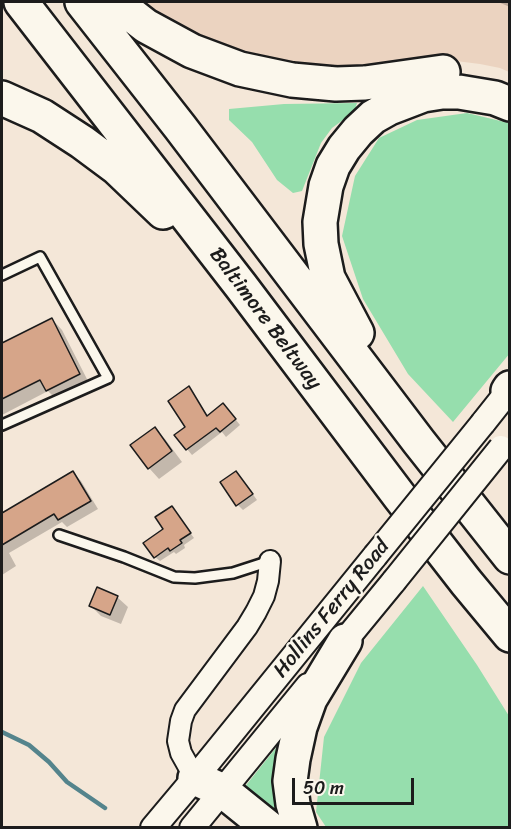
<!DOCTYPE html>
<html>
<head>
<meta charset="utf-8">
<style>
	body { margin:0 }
	#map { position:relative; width:511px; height:829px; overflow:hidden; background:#f4e7d8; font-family:Sriracha,sans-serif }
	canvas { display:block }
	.frame { position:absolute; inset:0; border:3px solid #1c1c1c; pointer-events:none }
	.scale { position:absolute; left:292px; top:778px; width:122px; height:27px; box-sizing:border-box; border:3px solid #1c1c1c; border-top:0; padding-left:8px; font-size:18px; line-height:21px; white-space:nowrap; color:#1c1c1c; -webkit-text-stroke:4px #fbf7ec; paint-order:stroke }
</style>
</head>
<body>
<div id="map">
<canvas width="511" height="829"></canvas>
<div class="frame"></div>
<div class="scale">50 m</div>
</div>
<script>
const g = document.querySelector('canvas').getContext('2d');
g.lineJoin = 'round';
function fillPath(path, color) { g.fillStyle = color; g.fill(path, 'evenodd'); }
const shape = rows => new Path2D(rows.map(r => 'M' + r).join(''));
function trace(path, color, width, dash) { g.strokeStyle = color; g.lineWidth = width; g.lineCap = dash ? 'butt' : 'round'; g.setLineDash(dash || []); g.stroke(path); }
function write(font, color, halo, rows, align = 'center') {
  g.font = font + ' Sriracha,sans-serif'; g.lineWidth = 4.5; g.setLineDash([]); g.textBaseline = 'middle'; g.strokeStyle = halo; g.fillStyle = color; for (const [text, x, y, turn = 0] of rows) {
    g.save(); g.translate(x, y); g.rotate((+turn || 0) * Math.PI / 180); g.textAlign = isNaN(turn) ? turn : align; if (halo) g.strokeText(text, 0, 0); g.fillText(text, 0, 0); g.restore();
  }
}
fillPath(shape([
	[127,2,509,2,509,72,500,68,480,64,456,61,366,74,243,62]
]), '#ebd3c0');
fillPath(shape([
	[357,103,354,112,332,128,321,143,302,191,293,193,277,180,252,142,229,120,229,109,284,104],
	[467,113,509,123,510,353,453,422,408,374,363,299,342,236,355,176,379,138,417,120],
	[423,586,477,665,509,716,509,827,326,827,316,812,324,737,361,663],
	[291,729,292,827,243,789]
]), '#96dead');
fillPath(shape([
	[498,2,510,2,510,7],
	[52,319,62,330,90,385,58,401,48,391,2,415,2,345],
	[189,388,194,394,208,417,228,410,240,425,226,437,222,432,192,455,187,449],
	[154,429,165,439,182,462,159,479,149,468],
	[73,473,81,481,98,509,67,527,62,522,9,553,16,566,2,575,2,515],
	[241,478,257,500,243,510,238,505],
	[172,508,194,538,184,545,185,548,176,554,174,552,160,561,155,557],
	[117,597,128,607,121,624,101,616,91,606]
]), '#0003');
trace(shape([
	[2,732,29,745,49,762,67,782,105,808]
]), '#54848c', 4.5);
const building = shape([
	[52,318,80,374,46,391,40,380,2,399,2,343,52,318],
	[189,386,207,416,223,403,236,419,220,432,216,428,186,450,174,435,185,427,168,401,189,386],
	[155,427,172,451,148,469,130,445,155,427],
	[73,471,91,501,58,520,54,514,2,545,2,513,73,471],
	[236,471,253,494,236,506,220,482,236,471],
	[172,506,191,533,180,540,182,543,170,551,168,548,154,558,143,543,163,529,155,517,172,506],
	[97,587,118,596,110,615,89,606,97,587]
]);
fillPath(building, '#d6a589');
trace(building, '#1c1c1c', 1.5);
const service = shape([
	[2,275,40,257,108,378,2,425],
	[59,535,124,557,174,577,195,578,233,573,270,561]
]);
const minor = shape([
	[195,778,181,753,178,741,181,721,185,710,247,627,256,612,264,596,268,581,270,561]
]);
const tertiary = shape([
	[483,423,510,389],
	[334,654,394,581],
	[153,828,195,778,375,556],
	[192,828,308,686]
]);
const motorway = shape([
	[21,2,241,286,400,497,466,582,510,635],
	[82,2,180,127,419,442,510,557],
	[115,2,146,26,192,51,240,69,292,80,336,84,365,83,443,72],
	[2,98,42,116,82,142,117,168,163,212],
	[357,333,328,278,321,244,320,222,326,186,333,166,344,148,358,131,373,117,389,108,423,95,442,92,459,92,495,98,510,104],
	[508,391,510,388],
	[195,778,223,791,269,828],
	[300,828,293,804,290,781,293,759,300,727,310,699,345,641]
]);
trace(service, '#1c1c1c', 14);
trace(minor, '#1c1c1c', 24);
trace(tertiary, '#1c1c1c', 28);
trace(motorway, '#1c1c1c', 38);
trace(service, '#fbf7ec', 9);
trace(minor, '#fbf7ec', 20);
trace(tertiary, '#fbf7ec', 24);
trace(motorway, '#fbf7ec', 33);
const tertiaryBridge = shape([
	[375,556,483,423],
	[394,581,501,448]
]);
trace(tertiaryBridge, '#1c1c1c', 28, []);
trace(tertiaryBridge, '#fbf7ec', 24);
write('21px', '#1c1c1c', '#fbf7ec', [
	["Baltimore Beltway",265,319,53],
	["Hollins Ferry Road",332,609,-51]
]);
</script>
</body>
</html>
